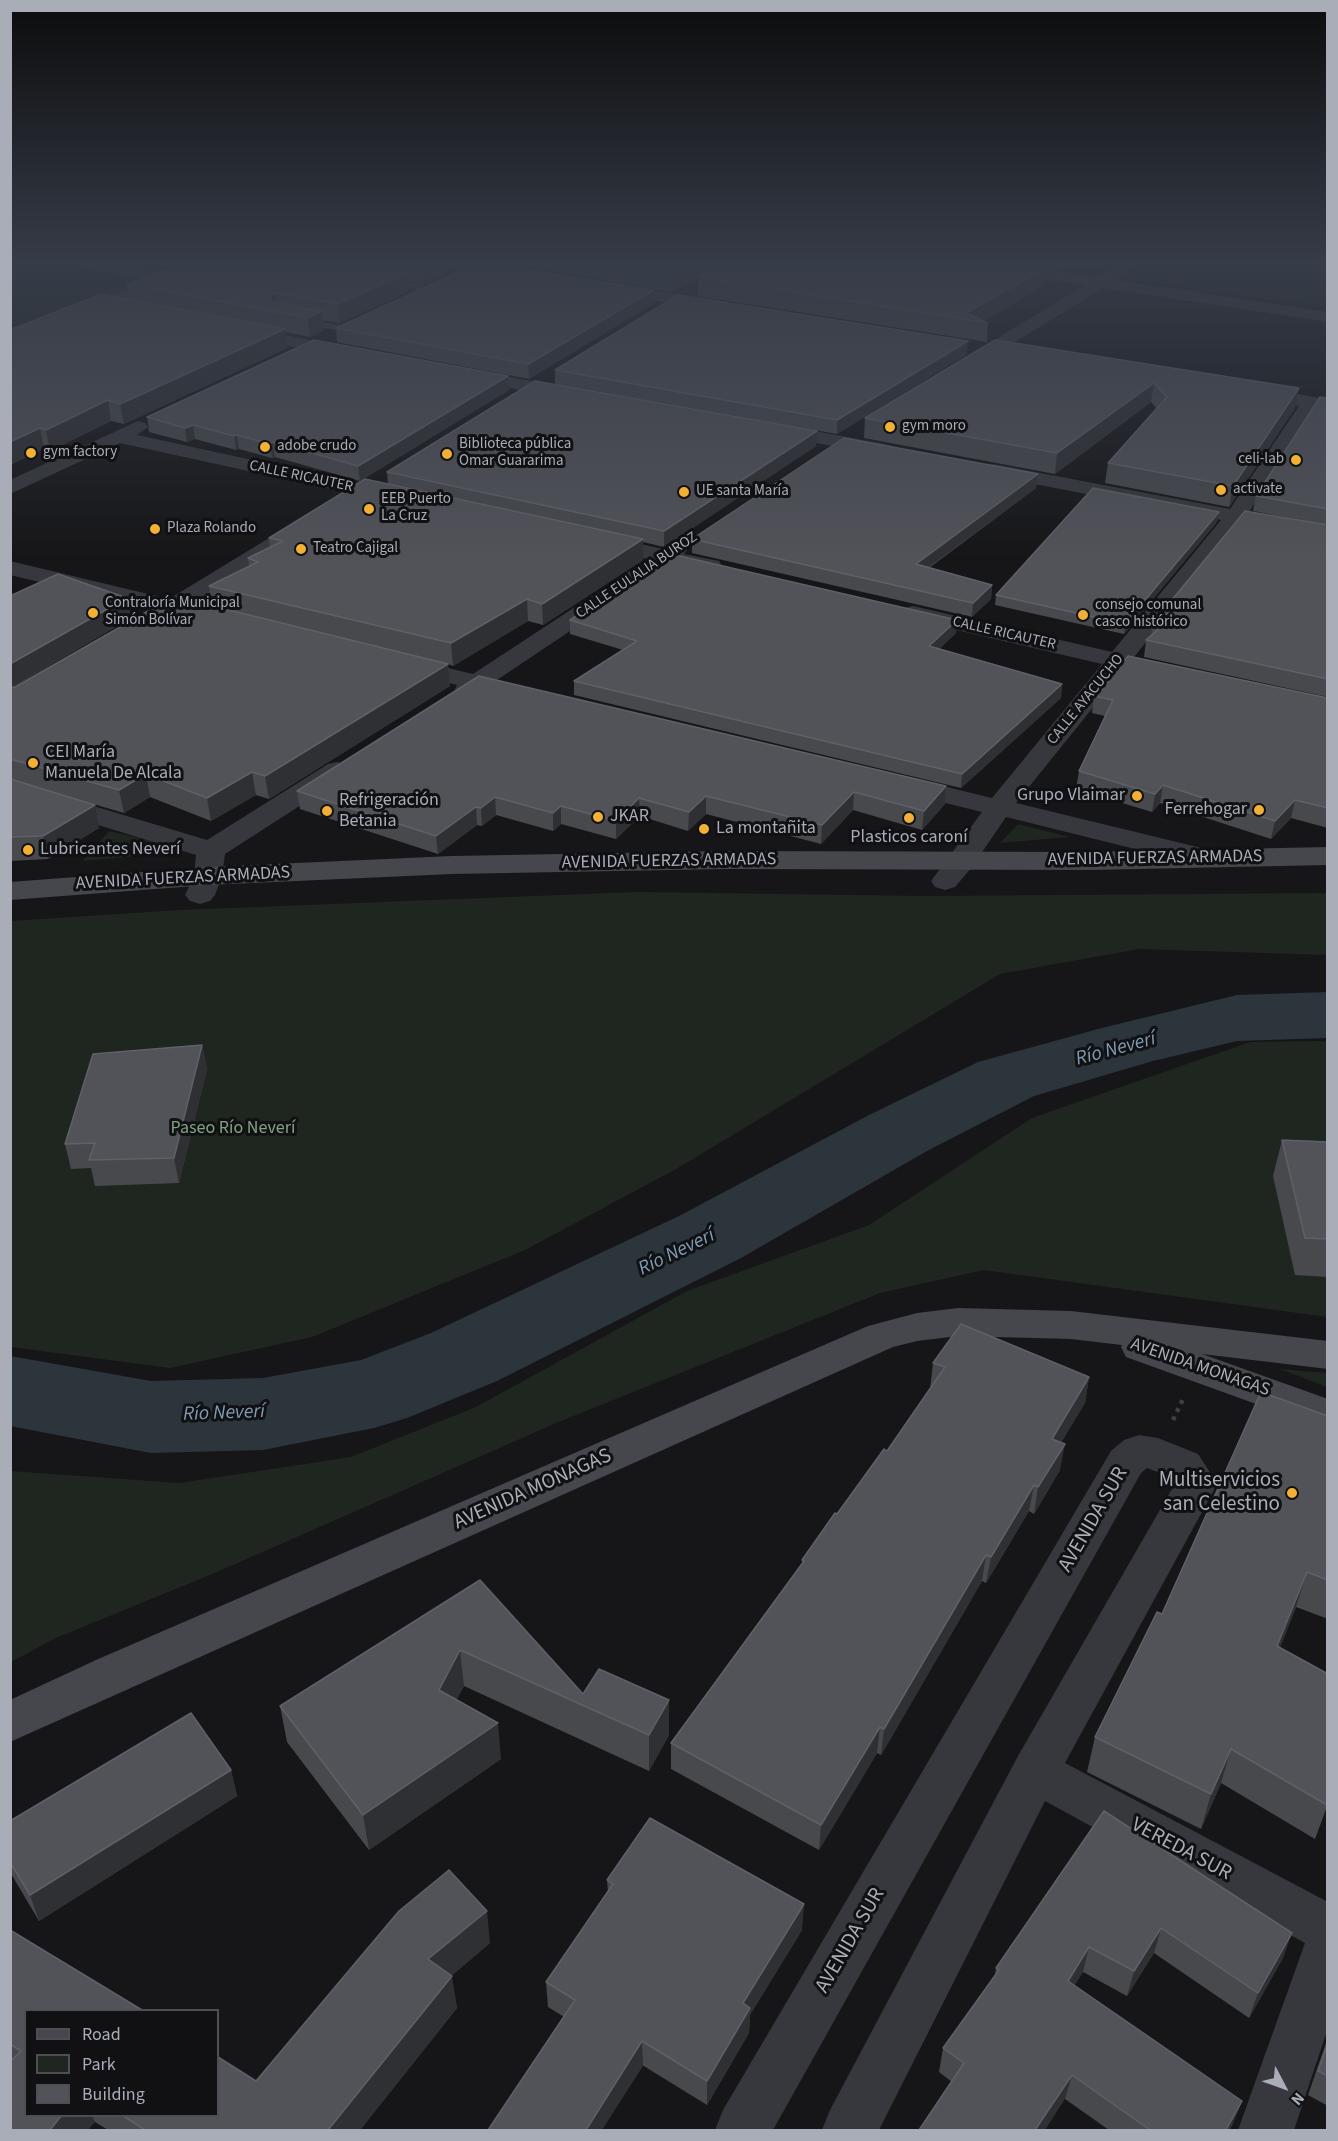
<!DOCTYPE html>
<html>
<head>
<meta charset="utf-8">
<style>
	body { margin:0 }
	#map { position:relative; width:1338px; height:2141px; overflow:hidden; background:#161618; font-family:"Source Sans 3",sans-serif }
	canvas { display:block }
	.frame { position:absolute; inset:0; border:12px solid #a8adb8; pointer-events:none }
	.legend { position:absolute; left:24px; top:2009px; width:195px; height:108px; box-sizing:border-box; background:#111113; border:2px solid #4d4f55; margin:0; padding:8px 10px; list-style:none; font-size:18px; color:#a8adb8 }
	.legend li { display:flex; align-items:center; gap:12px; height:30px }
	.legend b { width:30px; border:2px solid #4d4f55 }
	.north { position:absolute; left:1254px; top:2057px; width:60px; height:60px; -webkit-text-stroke:4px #111113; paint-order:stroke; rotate:131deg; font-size:16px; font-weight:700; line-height:24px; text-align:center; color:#a8adb8 }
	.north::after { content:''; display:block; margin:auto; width:21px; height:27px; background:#a8adb8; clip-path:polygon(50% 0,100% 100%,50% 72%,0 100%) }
</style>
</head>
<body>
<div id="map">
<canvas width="1338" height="2141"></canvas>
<div class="frame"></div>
<ul class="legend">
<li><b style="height:8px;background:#45474d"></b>Road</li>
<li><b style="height:16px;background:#1e261f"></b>Park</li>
<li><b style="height:16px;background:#525359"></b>Building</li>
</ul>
<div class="north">N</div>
</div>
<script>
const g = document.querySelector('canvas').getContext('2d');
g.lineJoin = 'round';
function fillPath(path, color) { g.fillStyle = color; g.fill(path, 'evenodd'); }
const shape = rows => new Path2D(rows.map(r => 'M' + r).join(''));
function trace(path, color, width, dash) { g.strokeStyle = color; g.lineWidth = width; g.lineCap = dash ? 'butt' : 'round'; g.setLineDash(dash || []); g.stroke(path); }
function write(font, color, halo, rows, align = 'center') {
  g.font = font + ' "Source Sans 3",sans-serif'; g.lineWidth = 6; g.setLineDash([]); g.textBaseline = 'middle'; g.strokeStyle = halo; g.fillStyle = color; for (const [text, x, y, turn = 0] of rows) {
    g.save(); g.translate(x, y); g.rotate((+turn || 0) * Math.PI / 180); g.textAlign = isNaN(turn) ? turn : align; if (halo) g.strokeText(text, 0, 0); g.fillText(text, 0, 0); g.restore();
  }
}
fillPath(shape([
	[11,261,65,261,162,278,11,341],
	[1146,261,1327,261,1327,307,1120,278],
	[1018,824,1070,837,1000,843],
	[109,831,152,841,149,855,83,861],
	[636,892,926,896,1327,893,1327,955,1139,949,1000,974,678,1168,525,1250,312,1337,170,1368,11,1347,11,921,179,910],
	[1327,1041,1327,1317,984,1270,880,1293,561,1421,217,1572,56,1638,11,1662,11,1471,179,1483,351,1457,476,1407,687,1291,869,1225,1032,1118,1250,1042],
	[1280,1369,1327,1373,1327,1387]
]), '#1e261f');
fillPath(shape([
	[1328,992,1328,1038,1237,1041,1153,1061,1034,1096,927,1151,741,1258,497,1381,407,1418,374,1428,263,1450,151,1453,10,1426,10,1356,151,1381,263,1378,361,1360,431,1333,679,1216,869,1115,978,1062,1102,1028,1237,995,1328,992]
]), '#2c353c');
trace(shape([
	[1173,1420,1183,1399]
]), '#3d3f44', 4.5, [4, 5]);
fillPath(shape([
	[383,277,430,287,435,290,430,293,380,282,378,280,383,277],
	[299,318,346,326,351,329,346,332,295,323,294,321,299,318]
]), '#37383d');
fillPath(shape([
	[68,261,103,261,167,273,195,261,217,261,215,264,175,281,10,348,10,337,150,279,76,266,68,261],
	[432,261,471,261,515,268,523,273,515,278,440,266,432,261],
	[951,261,992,261,1097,277,1124,261,1143,261,1116,280,1328,312,1328,322,1103,288,973,368,967,369,961,368,958,364,961,360,1085,285,959,266,951,261],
	[611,284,717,301,725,306,717,311,605,292,603,289,605,286,611,284],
	[241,327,349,347,355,348,358,352,355,356,349,357,235,336,232,332,235,328,241,327],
	[465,369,571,388,578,390,580,394,578,398,571,400,459,378,456,374,459,370,465,369],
	[1253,387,1328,399,1328,411,1316,409,1249,512,1328,527,1328,540,1241,524,1134,657,1176,667,1179,672,1176,677,1167,679,1124,669,1016,803,1214,851,1218,857,1214,863,1204,866,1006,817,972,867,955,887,945,890,935,887,931,881,982,812,892,790,889,784,892,778,902,776,992,798,1102,664,905,618,901,613,905,608,913,606,1112,652,1221,520,993,476,986,474,983,470,986,466,993,464,1230,509,1299,406,1246,397,1244,393,1246,389,1253,387],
	[138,421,145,423,148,427,137,435,395,491,402,493,405,497,402,501,395,503,120,443,10,494,10,480,138,421],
	[772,423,884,444,891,446,894,450,891,454,884,456,765,433,762,429,765,425,772,423],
	[287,530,295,532,298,537,295,542,192,605,222,612,226,617,222,622,214,624,176,615,162,620,154,618,150,613,153,609,10,575,10,561,169,599,279,532,287,530],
	[600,535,663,549,676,543,684,545,687,550,684,554,719,561,722,566,719,571,711,573,670,564,497,680,526,687,529,692,526,697,517,699,481,691,467,696,458,694,455,689,457,685,397,670,394,665,397,660,406,658,473,674,648,559,592,547,589,542,592,537,600,535],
	[337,762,346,764,350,770,346,776,225,854,222,876,215,895,210,901,200,904,190,901,185,895,194,876,196,855,10,798,10,781,207,840,328,764,337,762],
	[1139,1435,1158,1438,1198,1454,1213,1477,1214,1490,1065,1763,1328,1902,1328,2028,1294,2130,1238,2130,1305,1943,1045,1801,879,2130,822,2130,830,2110,1018,1756,1172,1489,1171,1480,1168,1476,1147,1468,1141,1473,773,2130,715,2130,723,2110,1111,1451,1124,1440,1139,1435]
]), '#37383d');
fillPath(shape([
	[1328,847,1328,865,1090,870,725,869,452,874,208,885,10,900,10,882,208,867,452,856,725,851,1090,852,1328,847],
	[958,1308,1071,1311,1328,1341,1328,1369,1202,1354,1328,1399,1328,1430,1126,1357,1121,1347,1122,1345,1071,1339,958,1336,917,1341,893,1347,10,1742,10,1700,96,1660,868,1326,917,1313,958,1308]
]), '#45474d');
fillPath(shape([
	[142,261,189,261,174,267],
	[359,261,453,261,454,270,422,285,408,281,409,291,340,323,322,320,324,330,310,337,285,332,287,348,124,424,111,421,50,451,44,449,10,465,129,299,127,284,356,262,360,262],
	[494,261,725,261,673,292],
	[725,261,1074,261,1063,270,1049,267,1047,282,1031,293,984,321,988,323,987,342,698,296,698,277],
	[654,290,654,303,529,379,337,342,336,328],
	[995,340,1295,408,1229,507,1105,483,1108,463,1157,409,1151,402,1055,474,864,438,865,418],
	[967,354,837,434,555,384,555,370],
	[508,376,509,390,360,481,275,457,272,458,239,449,236,450,195,439,187,442,149,432,147,417],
	[1328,398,1328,525,1253,511,1256,496],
	[816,446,664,547,643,542,643,560,543,625,528,621,453,666,448,664,450,686,269,799,256,795,211,821,150,797,124,813,66,796,99,828,48,859,10,861,10,596,127,598,131,618,11,688,15,687,162,610,212,606,209,586,249,566,248,558,270,547,269,538,388,484,387,472],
	[1038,474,1036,488,929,568,992,585,991,599,972,617,692,553,692,539],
	[1217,522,1124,634,995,605,996,595],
	[1328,525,1328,697,1144,657,1146,640,1151,636,1153,623],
	[570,620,957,620,956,633,939,649,1062,684,1061,698,961,788,574,695,574,681,623,650,570,634],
	[1094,696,1328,698,1328,828,1291,818,1271,839,1160,803,1152,812,1076,789,1079,771,1105,716,1092,713],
	[946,786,945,804,922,830,853,810,821,844,706,814,688,831,640,816,616,839,561,824,553,831,496,815,482,826,477,825,438,854,300,809,297,791],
	[202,1045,207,1069,179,1183,95,1186,91,1168,71,1169,65,1144],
	[1282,1140,1328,1142,1328,1277,1295,1275,1273,1176],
	[933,1363,1089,1377,1085,1403,1061,1442,1060,1470,1034,1514,1029,1511,986,1583,982,1581,881,1755,877,1753,819,1850,671,1769,671,1743,802,1564,802,1560,887,1451,930,1389],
	[1328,1416,1328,1619,1296,1607,1280,1647,1328,1804,1315,1839,1221,1783,1201,1829,1087,1772,1095,1737,1162,1614],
	[480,1580,583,1694,669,1735,649,1771,464,1686,456,1700,501,1759,369,1850,287,1742,280,1706],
	[231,1770,237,1796,39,1921,10,1872,10,1821],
	[1104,1811,1283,1958,1249,2018,1154,1953,1127,1996,1083,1972,1074,1985,1242,2101,1230,2130,1109,2130,1065,2099,952,2082,939,2072,943,2048,995,1975,996,1968],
	[607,1880,802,1930,750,2015,749,2033,707,2105,548,2007,546,1982,608,1892],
	[10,1930,26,2115,218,2115,256,2081,490,1943,451,1976,457,2008,360,2130,108,2130,95,2122,10,2130],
	[1328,2037,1328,2106,1308,2095]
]), '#47494d');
fillPath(shape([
	[173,261,189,261,174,267],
	[432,261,453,261,454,270,422,285,421,267],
	[694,261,725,261,673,292,673,273],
	[1064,261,1074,261,1063,270],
	[1049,264,1047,282,1031,293,982,322,966,313],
	[407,273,409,291,340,323,338,304],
	[654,290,654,303,529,379,528,364],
	[276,293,278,312,272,311,270,295],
	[322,311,324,330,310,337,308,318],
	[285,329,287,348,124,424,120,404],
	[968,341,967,354,837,434,837,420],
	[508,376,509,390,360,481,358,466],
	[1154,383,1151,402,1055,474,1057,453],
	[1299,388,1295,408,1229,507,1233,486],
	[108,400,111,421,50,451,46,430],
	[193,425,195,439,187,442,185,428],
	[40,428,44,449,10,465,10,442],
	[817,431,816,446,664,547,664,531],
	[237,435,239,449,236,450,234,436],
	[273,442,275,457,272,458,270,444],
	[1038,474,1036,488,914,578,916,564],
	[1219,512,1217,522,1124,634,1125,624],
	[643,539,643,560,543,625,542,604],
	[992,585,991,599,972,617,973,603],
	[127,598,131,618,10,688,10,664],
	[527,599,528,621,453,666,451,643],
	[957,620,956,633,928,659,929,646],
	[448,664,450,686,269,799,265,776],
	[1062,684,1061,698,961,788,962,774],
	[252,772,256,795,211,821,207,798],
	[146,774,150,797,124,813,119,790],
	[1163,785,1160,803,1152,812,1155,794],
	[946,786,945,804,922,830,924,811],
	[854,792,853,810,821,844,822,825],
	[706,796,706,814,688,831,689,812],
	[495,797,496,815,482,826,481,808],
	[639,798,640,816,616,839,616,821],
	[1295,800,1291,818,1271,839,1275,821],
	[95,805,99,828,48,859,43,836],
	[561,806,561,824,553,831,553,813],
	[476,807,477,825,438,854,436,836],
	[202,1045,207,1069,179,1183,174,1158],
	[1089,1377,1085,1403,1048,1465,1052,1439],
	[1065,1444,1060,1470,1034,1514,1038,1487],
	[1034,1485,1029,1511,986,1583,991,1557],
	[986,1555,982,1581,881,1755,884,1729],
	[1307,1572,1296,1607,1267,1681,1277,1646],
	[460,1650,464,1686,443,1726,439,1690],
	[669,1700,669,1735,649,1771,649,1735],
	[498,1723,501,1759,369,1850,363,1815],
	[880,1727,877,1753,819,1850,821,1825],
	[1231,1749,1221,1783,1201,1829,1211,1794],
	[231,1770,237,1796,39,1921,30,1895],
	[804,1904,802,1930,750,2015,749,2033,707,2105,707,2081,743,2003],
	[487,1911,490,1943,433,1991,428,1959],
	[1161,1928,1154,1953,1127,1996,1134,1971],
	[1292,1933,1283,1958,1249,2018,1258,1993],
	[1089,1947,1083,1972,1062,2006,1068,1981],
	[452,1976,457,2008,360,2130,328,2130],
	[642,2041,643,2066,602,2130,586,2130],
	[1072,2075,1065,2099,1045,2130,1035,2130],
	[1242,2101,1230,2130,1226,2130],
	[62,2115,92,2115,95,2122,88,2130,50,2130]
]), '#2f3033');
const building = shape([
	[194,261,354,261,407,273,338,304,276,293,270,295,271,302,322,311,308,318,127,284,194,261],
	[397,261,432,261,421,267,397,261],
	[599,261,694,261,673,273,599,261],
	[725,261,1033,261,1049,264,1033,275,966,313,988,323,698,277,725,261],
	[480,262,654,290,528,364,336,328,480,262],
	[101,294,285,329,120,404,108,400,46,430,40,428,10,442,10,330,101,294],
	[678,295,968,341,837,420,555,370,678,295],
	[314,340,508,376,358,466,273,442,270,444,237,435,234,436,193,425,185,428,147,417,314,340],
	[995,340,1299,388,1233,486,1108,463,1167,397,1154,383,1057,453,865,418,995,340],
	[535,381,817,431,664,531,387,472,535,381],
	[1320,397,1328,398,1328,509,1256,496,1320,397],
	[844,438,1038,474,916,564,992,585,973,603,692,539,844,438],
	[365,479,643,539,542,604,527,599,451,643,209,586,258,562,248,558,283,541,269,538,365,479],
	[1093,488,1219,512,1125,624,996,595,1093,488],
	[1245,511,1328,525,1328,679,1146,640,1163,625,1153,623,1245,511],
	[671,554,957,620,929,646,1062,684,962,774,574,681,637,641,570,620,671,554],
	[58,574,127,598,10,664,10,596,58,574],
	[184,599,448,664,265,776,252,772,207,798,146,774,119,790,10,759,10,688,15,687,155,607,162,610,184,599],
	[1128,656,1328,698,1328,808,1295,800,1275,821,1163,785,1155,794,1079,771,1113,700,1094,696,1128,656],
	[479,676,946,786,924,811,854,792,822,825,706,796,689,812,639,798,616,821,561,806,553,813,495,797,481,808,476,807,436,836,297,791,479,676],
	[10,779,95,805,43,836,10,837,10,779],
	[202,1045,174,1158,89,1160,95,1143,65,1144,93,1054,202,1045],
	[1282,1140,1328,1142,1328,1239,1305,1238,1282,1140],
	[961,1324,1089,1377,1052,1439,1065,1444,1038,1487,1034,1485,991,1557,986,1555,884,1729,880,1727,821,1825,671,1743,804,1561,802,1560,835,1513,837,1514,884,1449,887,1451,945,1367,933,1363,961,1324],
	[1261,1392,1328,1416,1328,1580,1307,1572,1277,1646,1328,1674,1327,1805,1231,1749,1211,1794,1095,1737,1157,1612,1162,1614,1261,1392],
	[480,1580,583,1694,599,1669,669,1700,649,1735,460,1650,439,1690,498,1723,363,1815,280,1706,480,1580],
	[191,1713,231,1770,30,1895,10,1862,10,1821,191,1713],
	[1104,1811,1292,1933,1258,1993,1161,1928,1134,1971,1089,1947,1068,1981,1242,2101,1226,2130,1150,2130,1072,2075,1035,2130,919,2130,964,2063,943,2048,999,1970,996,1968,1104,1811],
	[650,1818,804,1904,743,2003,750,2008,707,2081,642,2041,586,2130,488,2130,575,2000,546,1982,613,1884,607,1880,650,1818],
	[449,1870,487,1911,428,1959,452,1976,328,2130,145,2130,122,2115,218,2115,218,2057,256,2081,399,1911,449,1870],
	[10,1930,142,2010,26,2010,26,2115,62,2115,50,2130,10,2130,10,2062,21,2051,10,2044,10,1930],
	[1328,2043,1328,2076,1318,2071,1328,2043]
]);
fillPath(building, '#525359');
trace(building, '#5f6168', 1.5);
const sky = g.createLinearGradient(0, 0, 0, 561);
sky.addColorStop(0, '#0c0c0d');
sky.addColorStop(0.47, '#363c48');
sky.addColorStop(1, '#363c4800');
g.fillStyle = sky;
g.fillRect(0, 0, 1338, 561);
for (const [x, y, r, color] of [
	[890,427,6,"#f2b134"],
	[265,447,6,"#f2b134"],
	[31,453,6,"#f2b134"],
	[447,454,6,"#f2b134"],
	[1296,460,6,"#f2b134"],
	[1221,490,6,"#f2b134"],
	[684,492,6,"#f2b134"],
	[369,509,6,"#f2b134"],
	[155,529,6,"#f2b134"],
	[301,549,6,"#f2b134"],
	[93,613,6,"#f2b134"],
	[1083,615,6,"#f2b134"],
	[33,763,6,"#f2b134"],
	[1137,796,6,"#f2b134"],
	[1259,810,6,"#f2b134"],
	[327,811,6,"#f2b134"],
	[598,817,6,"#f2b134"],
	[909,818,6,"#f2b134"],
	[704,829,6,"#f2b134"],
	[28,850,6,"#f2b134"],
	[1292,1493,6,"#f2b134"]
]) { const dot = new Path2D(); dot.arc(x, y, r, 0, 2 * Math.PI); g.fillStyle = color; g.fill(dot); trace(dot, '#111113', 2); }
write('15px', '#a8adb8', '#111113', [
	["gym moro",902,427],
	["Biblioteca pública",459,445],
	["Omar Guararima",459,462],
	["adobe crudo",277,447],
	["gym factory",43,453],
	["celi-lab",1284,460,"right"],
	["activate",1233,490],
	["UE santa María",696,492],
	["EEB Puerto",381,500],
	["La Cruz",381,517],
	["Plaza Rolando",167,529],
	["Teatro Cajigal",313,549],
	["Contraloría Municipal",105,604],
	["Simón Bolívar",105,621],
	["consejo comunal",1095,606],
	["casco histórico",1095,623]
], 'left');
write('15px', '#a8adb8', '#111113', [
	["CALLE RICAUTER",301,477,12],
	["CALLE EULALIA BUROZ",637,576,-34],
	["CALLE RICAUTER",1004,634,13],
	["CALLE AYACUCHO",1086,700,-51]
]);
write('18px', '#a8adb8', '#111113', [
	["CEI María",45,753],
	["Manuela De Alcala",45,774],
	["Grupo Vlaimar",1125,796,"right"],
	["Refrigeración",339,801],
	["Betania",339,822],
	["Ferrehogar",1247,810,"right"],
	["JKAR",610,817],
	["La montañita",716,829],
	["Plasticos caroní",909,838,"center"],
	["Lubricantes Neverí",40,850]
], 'left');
write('18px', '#a8adb8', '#111113', [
	["AVENIDA FUERZAS ARMADAS",1155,859,-1],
	["AVENIDA FUERZAS ARMADAS",669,862,-1],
	["AVENIDA FUERZAS ARMADAS",183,879,-3],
	["AVENIDA MONAGAS",1200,1368,19]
]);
write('18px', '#7fa381', '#111113', [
	["Paseo Río Neverí",233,1129]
]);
write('italic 20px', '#7f9bb3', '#111113', [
	["Río Neverí",1116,1050,-15],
	["Río Neverí",677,1253,-26],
	["Río Neverí",224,1414,-2]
]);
write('21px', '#a8adb8', '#111113', [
	["Multiservicios",1280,1481],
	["san Celestino",1280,1505]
], 'right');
write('21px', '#a8adb8', '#111113', [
	["AVENIDA MONAGAS",533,1490,-24],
	["AVENIDA SUR",1094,1520,-60],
	["VEREDA SUR",1181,1850,28],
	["AVENIDA SUR",851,1941,-60]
]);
</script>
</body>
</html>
